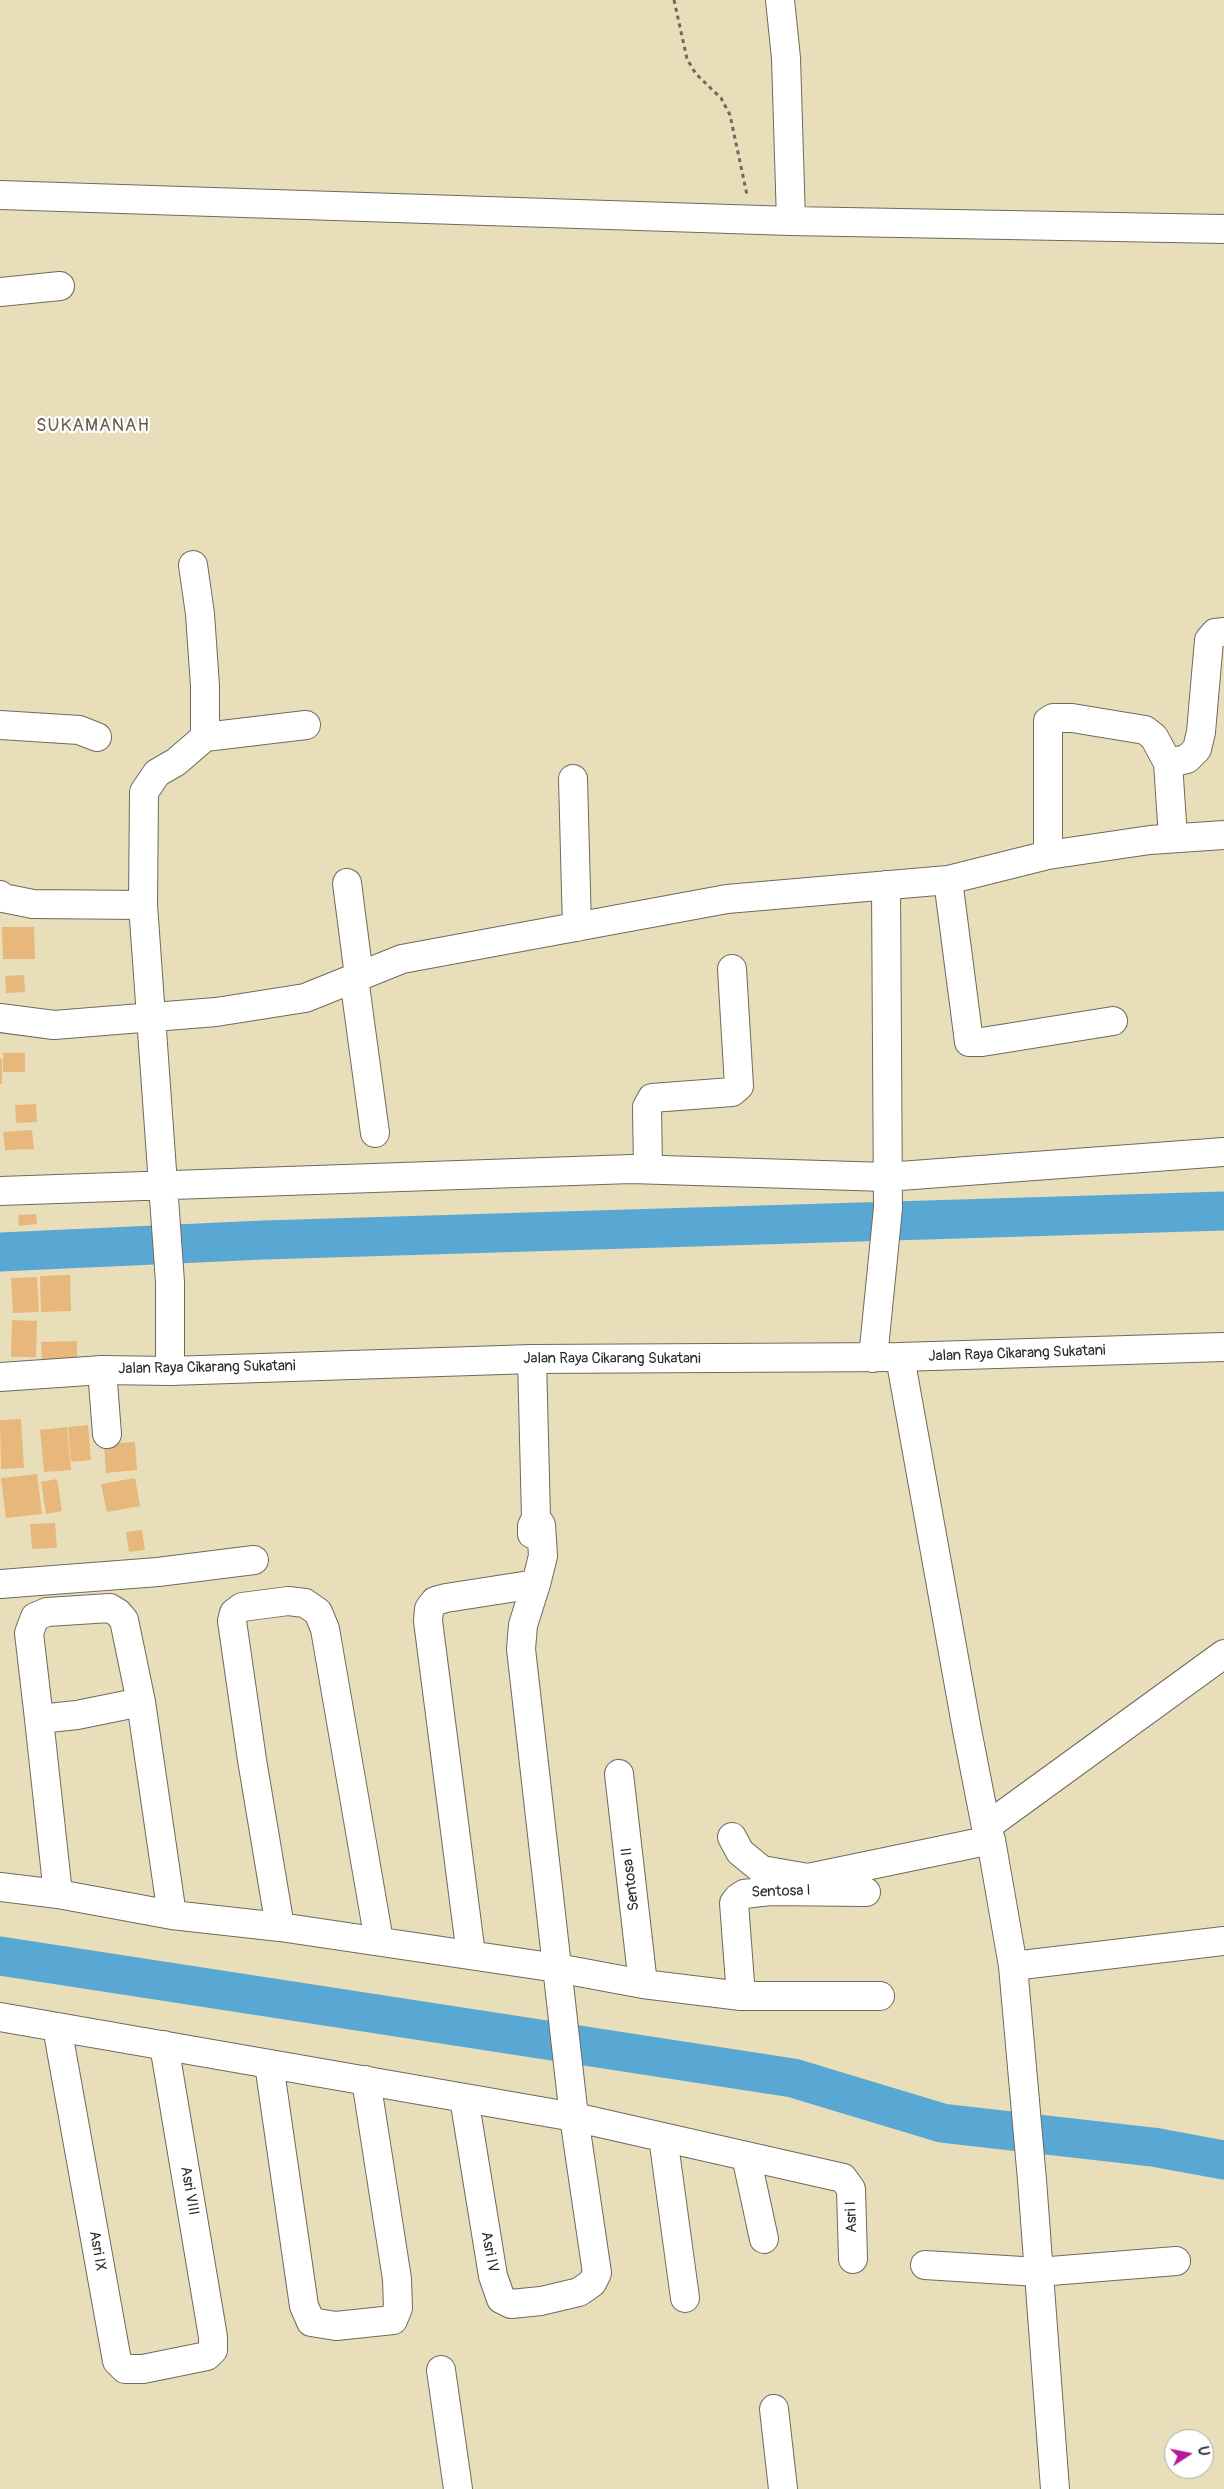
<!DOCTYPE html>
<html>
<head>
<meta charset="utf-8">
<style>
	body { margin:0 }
	#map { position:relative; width:1224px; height:2489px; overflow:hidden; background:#e9deba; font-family:Pangolin,sans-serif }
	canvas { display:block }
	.north { position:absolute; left:1164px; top:2429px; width:50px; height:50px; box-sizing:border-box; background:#fff; border:1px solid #aaa; border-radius:50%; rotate:79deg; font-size:14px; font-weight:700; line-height:20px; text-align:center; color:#2b2b2b }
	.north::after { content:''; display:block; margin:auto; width:18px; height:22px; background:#b5179e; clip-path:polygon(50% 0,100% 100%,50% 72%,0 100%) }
</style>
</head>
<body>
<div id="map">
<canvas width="1224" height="2489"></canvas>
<div class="north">U</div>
</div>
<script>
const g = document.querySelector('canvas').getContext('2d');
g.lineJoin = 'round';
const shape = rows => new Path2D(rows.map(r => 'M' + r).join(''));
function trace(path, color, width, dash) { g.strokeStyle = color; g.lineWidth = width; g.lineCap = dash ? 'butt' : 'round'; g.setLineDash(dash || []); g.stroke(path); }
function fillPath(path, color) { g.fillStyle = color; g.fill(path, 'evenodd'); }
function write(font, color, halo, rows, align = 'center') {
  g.font = font + ' Pangolin,sans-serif'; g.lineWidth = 4.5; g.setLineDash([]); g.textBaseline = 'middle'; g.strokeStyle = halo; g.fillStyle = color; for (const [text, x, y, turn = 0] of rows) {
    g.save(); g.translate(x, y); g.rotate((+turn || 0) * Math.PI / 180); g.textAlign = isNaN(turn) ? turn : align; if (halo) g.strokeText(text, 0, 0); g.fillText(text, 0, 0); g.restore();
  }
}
trace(shape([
	[0,1252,264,1240,1224,1211],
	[0,1956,793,2078,942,2123,1153,2147,1224,2160]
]), '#59a8d3', 39);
fillPath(shape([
	[2,927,34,927,35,959,3,959],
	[24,975,25,992,6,993,5,976],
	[3,1053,25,1053,25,1072,3,1072],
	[0,1059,2,1059,2,1084,0,1084],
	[36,1104,37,1122,16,1123,15,1105],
	[32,1130,34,1149,5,1150,3,1132],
	[36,1214,37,1224,19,1226,18,1215],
	[70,1275,71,1311,41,1312,40,1276],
	[37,1277,39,1312,13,1313,11,1278],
	[12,1320,37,1321,36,1357,11,1357],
	[77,1341,77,1361,42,1362,41,1342],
	[21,1419,24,1468,1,1469,0,1420],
	[88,1425,91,1460,71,1462,68,1427],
	[67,1427,71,1470,44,1472,40,1430],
	[135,1442,137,1470,106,1473,104,1444],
	[37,1474,42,1514,6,1518,1,1478],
	[135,1478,140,1506,107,1512,101,1484],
	[57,1479,62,1511,46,1514,41,1482],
	[55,1523,57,1548,32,1549,30,1524],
	[142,1530,145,1550,129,1552,126,1532]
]), '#e7b77b');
const minor = shape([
	[780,0,786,58,791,221],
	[0,195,791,221,1224,229],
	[0,292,60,286],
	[0,725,79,730,97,737],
	[205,737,306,725],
	[1168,763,1187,759,1197,749,1201,732,1209,640,1215,633,1224,632],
	[573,779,577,927],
	[1048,855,1048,721,1053,718,1072,718,1145,730,1154,737,1168,763,1173,838],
	[948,880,969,1042,982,1042,1113,1021],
	[347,883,359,976],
	[0,895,3,898,33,904,143,905,170,1282,170,1371],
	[143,905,144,792,157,773,176,762,205,737,205,686,200,614,193,565],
	[354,978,375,1133],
	[0,1018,54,1025,216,1012,305,998,402,959,727,899,948,880,1048,855,1150,840,1224,835],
	[648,1169,647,1107,652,1098,732,1092,739,1086,732,969],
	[0,1191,631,1169,886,1177,1224,1152],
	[900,1357,967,1730,986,1827,991,1840,1013,1966,1032,2180,1055,2489],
	[873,1358,888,1208,886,885],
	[102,1370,107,1434],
	[532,1534,532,1526,536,1518,532,1359],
	[0,1584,158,1572,254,1560],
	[141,1702,77,1715,39,1719,29,1633,35,1617,47,1612,110,1608,118,1613,124,1620,141,1702,172,1915],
	[39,1719,58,1894],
	[619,1774,643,1984],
	[986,1827,1224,1654],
	[732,1837,740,1852,762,1870,808,1878,991,1840],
	[0,1887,58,1894,172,1915,280,1927,557,1968,643,1984,741,1996,880,1996],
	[280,1927,252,1760,232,1621,234,1613,242,1607,288,1601,305,1603,318,1612,325,1629,379,1941],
	[471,1955,428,1621,429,1609,435,1601,446,1598,536,1584],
	[1013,1966,1224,1941],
	[741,1996,734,1903,738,1898,744,1894,770,1891,866,1892],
	[0,2017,574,2117,521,1649,523,1625,536,1584,543,1556,541,1525,536,1518],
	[57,2027,117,2361,125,2369,143,2369,207,2356,213,2350,213,2337,164,2045],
	[269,2064,304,2306,311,2322,336,2326,393,2320,398,2308,397,2279,366,2080],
	[464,2098,493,2276,501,2299,511,2304,541,2301,579,2292,592,2283,597,2273,574,2117,843,2178,851,2189,853,2259],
	[663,2137,685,2298],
	[746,2156,764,2239],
	[925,2265,1038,2272,1176,2261],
	[441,2370,458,2489],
	[774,2409,783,2489]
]);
const major = shape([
	[0,1377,102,1370,170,1371,532,1359,900,1357,1224,1347]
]);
trace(minor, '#6e6a5d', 30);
trace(major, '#6e6a5d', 30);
trace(shape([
	[674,0,687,59,696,74,721,98,730,115,747,195]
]), '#6e6a5d', 3, [4, 4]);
trace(minor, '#fff', 28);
trace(major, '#fff', 28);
write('15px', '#2b2b2b', '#fff', [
	["Jalan Raya Cikarang Sukatani",1017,1354,-2],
	["Jalan Raya Cikarang Sukatani",612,1359],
	["Jalan Raya Cikarang Sukatani",207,1368,-1],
	["Sentosa II",631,1879,-97],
	["Sentosa I",781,1892,-2],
	["Asri VIII",189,2191,80],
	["Asri I",852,2217,-92],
	["Asri IX",97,2251,80],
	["Asri IV",489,2252,79]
]);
g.letterSpacing = '1px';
write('18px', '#6d5c47', '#fff', [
	["SUKAMANAH",93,426]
]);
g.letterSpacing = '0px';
</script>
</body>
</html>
